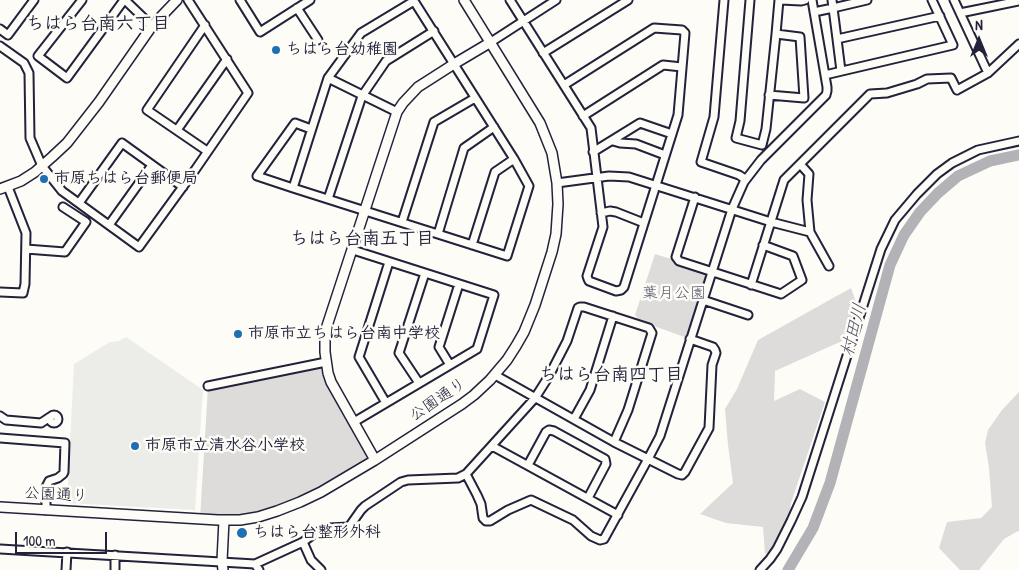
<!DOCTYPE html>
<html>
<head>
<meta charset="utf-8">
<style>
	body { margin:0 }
	#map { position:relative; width:1019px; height:570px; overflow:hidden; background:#fdfcf7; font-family:"Patrick Hand",sans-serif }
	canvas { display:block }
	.north { position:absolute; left:954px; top:15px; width:50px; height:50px; -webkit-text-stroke:4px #fdfcf7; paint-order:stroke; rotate:0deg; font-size:14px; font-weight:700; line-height:20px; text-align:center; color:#22223b }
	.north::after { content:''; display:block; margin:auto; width:18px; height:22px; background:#22223b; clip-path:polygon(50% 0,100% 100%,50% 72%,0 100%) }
	.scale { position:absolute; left:15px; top:532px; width:92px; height:22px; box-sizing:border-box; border:2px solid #22223b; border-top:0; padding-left:6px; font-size:15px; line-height:18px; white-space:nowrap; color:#22223b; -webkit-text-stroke:4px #fdfcf7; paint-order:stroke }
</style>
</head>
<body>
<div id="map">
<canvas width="1019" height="570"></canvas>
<div class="north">N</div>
<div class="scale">100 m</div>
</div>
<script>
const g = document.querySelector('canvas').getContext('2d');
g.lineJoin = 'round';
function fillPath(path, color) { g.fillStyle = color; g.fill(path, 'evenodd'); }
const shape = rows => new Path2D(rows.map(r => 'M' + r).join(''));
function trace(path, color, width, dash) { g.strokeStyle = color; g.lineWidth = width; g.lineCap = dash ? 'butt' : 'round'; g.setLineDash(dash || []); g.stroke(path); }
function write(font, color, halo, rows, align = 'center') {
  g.font = font + ' "Patrick Hand","Klee One",sans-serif'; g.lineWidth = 5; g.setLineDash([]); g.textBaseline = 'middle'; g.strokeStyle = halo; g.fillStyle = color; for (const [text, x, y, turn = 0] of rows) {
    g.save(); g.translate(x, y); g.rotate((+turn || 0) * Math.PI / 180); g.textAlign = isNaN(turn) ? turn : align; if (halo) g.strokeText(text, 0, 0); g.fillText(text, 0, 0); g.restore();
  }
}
fillPath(shape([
	[126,337,203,390,195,510,67,503,74,364,110,342,119,341]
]), '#ecece9');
fillPath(shape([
	[655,254,713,272,690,339,640,321,635,315],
	[851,288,857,305,842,341,775,371,774,401,800,389,825,402,791,503,787,540,765,554,763,527,726,523,700,514,733,483,728,445,725,409,737,389,758,340],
	[326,362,375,460,321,492,258,517,200,519,208,386],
	[1019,392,1019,532,1018,531,1004,539,979,570,960,570,939,548,947,522,981,518,992,507,989,468,985,443,988,430,1002,410]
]), '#dddcdb');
trace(shape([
	[788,570,813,528,830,483,890,265,904,235,920,212,938,193,958,176,990,161,1019,155]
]), '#b2b2b7', 11);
const minor = shape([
	[82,0,38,56,67,78,124,0],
	[125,0,152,26],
	[240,0,260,32,310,0],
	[510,0,591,128,603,227,587,276,588,279,589,281,616,291,621,290,624,287,678,115,685,33,682,30,654,28,564,85],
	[724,0,714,117,701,162,739,175,745,179],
	[750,0,740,121,736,138,762,145,766,129,776,34,779,0],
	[781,0,801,1,805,0],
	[954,0,988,73],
	[297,8,318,40],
	[814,12,833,8,832,0],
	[960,13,1019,1],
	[205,25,147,110,207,151],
	[0,29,8,35,34,0],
	[837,39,833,8,867,0],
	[491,42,556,0],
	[0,46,24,63,29,73,30,138,42,166,62,191,139,247,195,170,248,93,188,0],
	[543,53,628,0],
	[841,71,837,39,940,16],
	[825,75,953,45,932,0],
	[328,78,397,112],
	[769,95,804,98,800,37,776,34],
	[583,116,663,65,682,67],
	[177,130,227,59],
	[613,141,620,143,636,144,665,155],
	[593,152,640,123,672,134],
	[800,164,809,174,807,200,810,232,829,266],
	[557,183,609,176,629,177,771,222,810,232],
	[293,188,328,78,361,33,414,1,514,159,529,186,507,256,293,188,257,176,295,123,311,129],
	[695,197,676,257,679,261,781,294,802,280,793,256,763,245],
	[328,199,362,96,386,61,434,31],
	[79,203,122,143,183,187],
	[601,213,610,211,616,212,644,223],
	[402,222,434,122,475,98],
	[109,225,152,165],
	[438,234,464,148,494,127],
	[472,245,495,172,514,159],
	[26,249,65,252,86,222,63,207],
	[353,250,494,295,477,349,354,422],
	[751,285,784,180,870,94,887,93,917,84,927,79,951,78,957,90,988,73,1019,44],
	[0,292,23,293,25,284,26,233,8,187],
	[703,300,748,315],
	[450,365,439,347,459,284],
	[495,375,614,442,678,474,682,475,685,472,709,428,712,365,716,353,715,350,713,347,690,339],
	[419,383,399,353,425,273],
	[208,386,326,362],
	[386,403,359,357,389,262],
	'50 419a4 4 0 1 1 8 0a4 4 0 1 1-8 0Z',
	[0,416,6,420,41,423,50,417],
	[574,419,590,390,613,316],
	[0,438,65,443,64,472,63,474,58,478,49,481,46,487,46,510],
	[492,446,618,515],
	[528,465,546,432,549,430,554,431,605,459,606,464,588,498],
	[466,474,477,495,481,504,483,518,486,521,490,521,508,510,531,500,573,520,591,536,600,540,604,539,648,459,660,436,732,209,744,182,761,160,826,95,827,91,827,87,812,0],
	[303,542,311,560,321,570],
	[0,549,255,564,303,542,315,533,329,528,349,527,361,510,365,506,401,482,408,480,458,478,466,474,535,398,549,376,567,341,578,308,580,307,584,307,649,328,652,333,628,410,614,442],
	[255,564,259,570],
	[66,570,67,552],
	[115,570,115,555],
	[760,570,770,559,777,549,791,521,802,497,881,249,895,220,917,194,937,174,952,163,978,150,1019,141]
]);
const tertiary = shape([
	[0,189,21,181,35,172,52,157,67,143,99,102,152,26,177,0],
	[375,460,331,382,328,373,325,352,325,332,397,112,403,103,418,87,454,64,491,42],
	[0,507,218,520,240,520,258,517,277,511,300,502,321,492,375,460,462,404,474,395,490,380,507,360,516,346,524,332,535,305,552,252,556,234,558,204,557,183,552,153,540,123,464,0],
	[223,570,222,561,224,520]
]);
trace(minor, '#22223b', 11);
trace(tertiary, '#22223b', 12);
trace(minor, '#fdfcf7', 7);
trace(tertiary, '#fdfcf7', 9);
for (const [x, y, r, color] of [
	[276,50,5,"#1f6fb2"],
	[44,179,5,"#1f6fb2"],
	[238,334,5,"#1f6fb2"],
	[135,446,5,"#1f6fb2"],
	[242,533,6,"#1f6fb2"]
]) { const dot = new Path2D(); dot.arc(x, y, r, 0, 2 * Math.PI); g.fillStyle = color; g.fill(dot); trace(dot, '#fdfcf7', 2); }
write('bold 16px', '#22223b', '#fdfcf7', [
	["ちはら台幼稚園",286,50],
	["市原ちはら台郵便局",54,179],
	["市原市立ちはら台南中学校",248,334],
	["市原市立清水谷小学校",145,446],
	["ちはら台整形外科",253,533]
], 'left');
write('16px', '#5a5a6b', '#fdfcf7', [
	["葉月公園",674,294]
]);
write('16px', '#22223b', '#fdfcf7', [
	["公園通り",438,400,-34],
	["公園通り",56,495,3]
]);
write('bold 18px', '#22223b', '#fdfcf7', [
	["ちはら台南六丁目",98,24],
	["ちはら台南五丁目",362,239],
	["ちはら台南四丁目",611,375]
]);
write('italic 18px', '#545466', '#fdfcf7', [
	["村田川",854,330,-75]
]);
</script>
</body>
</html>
